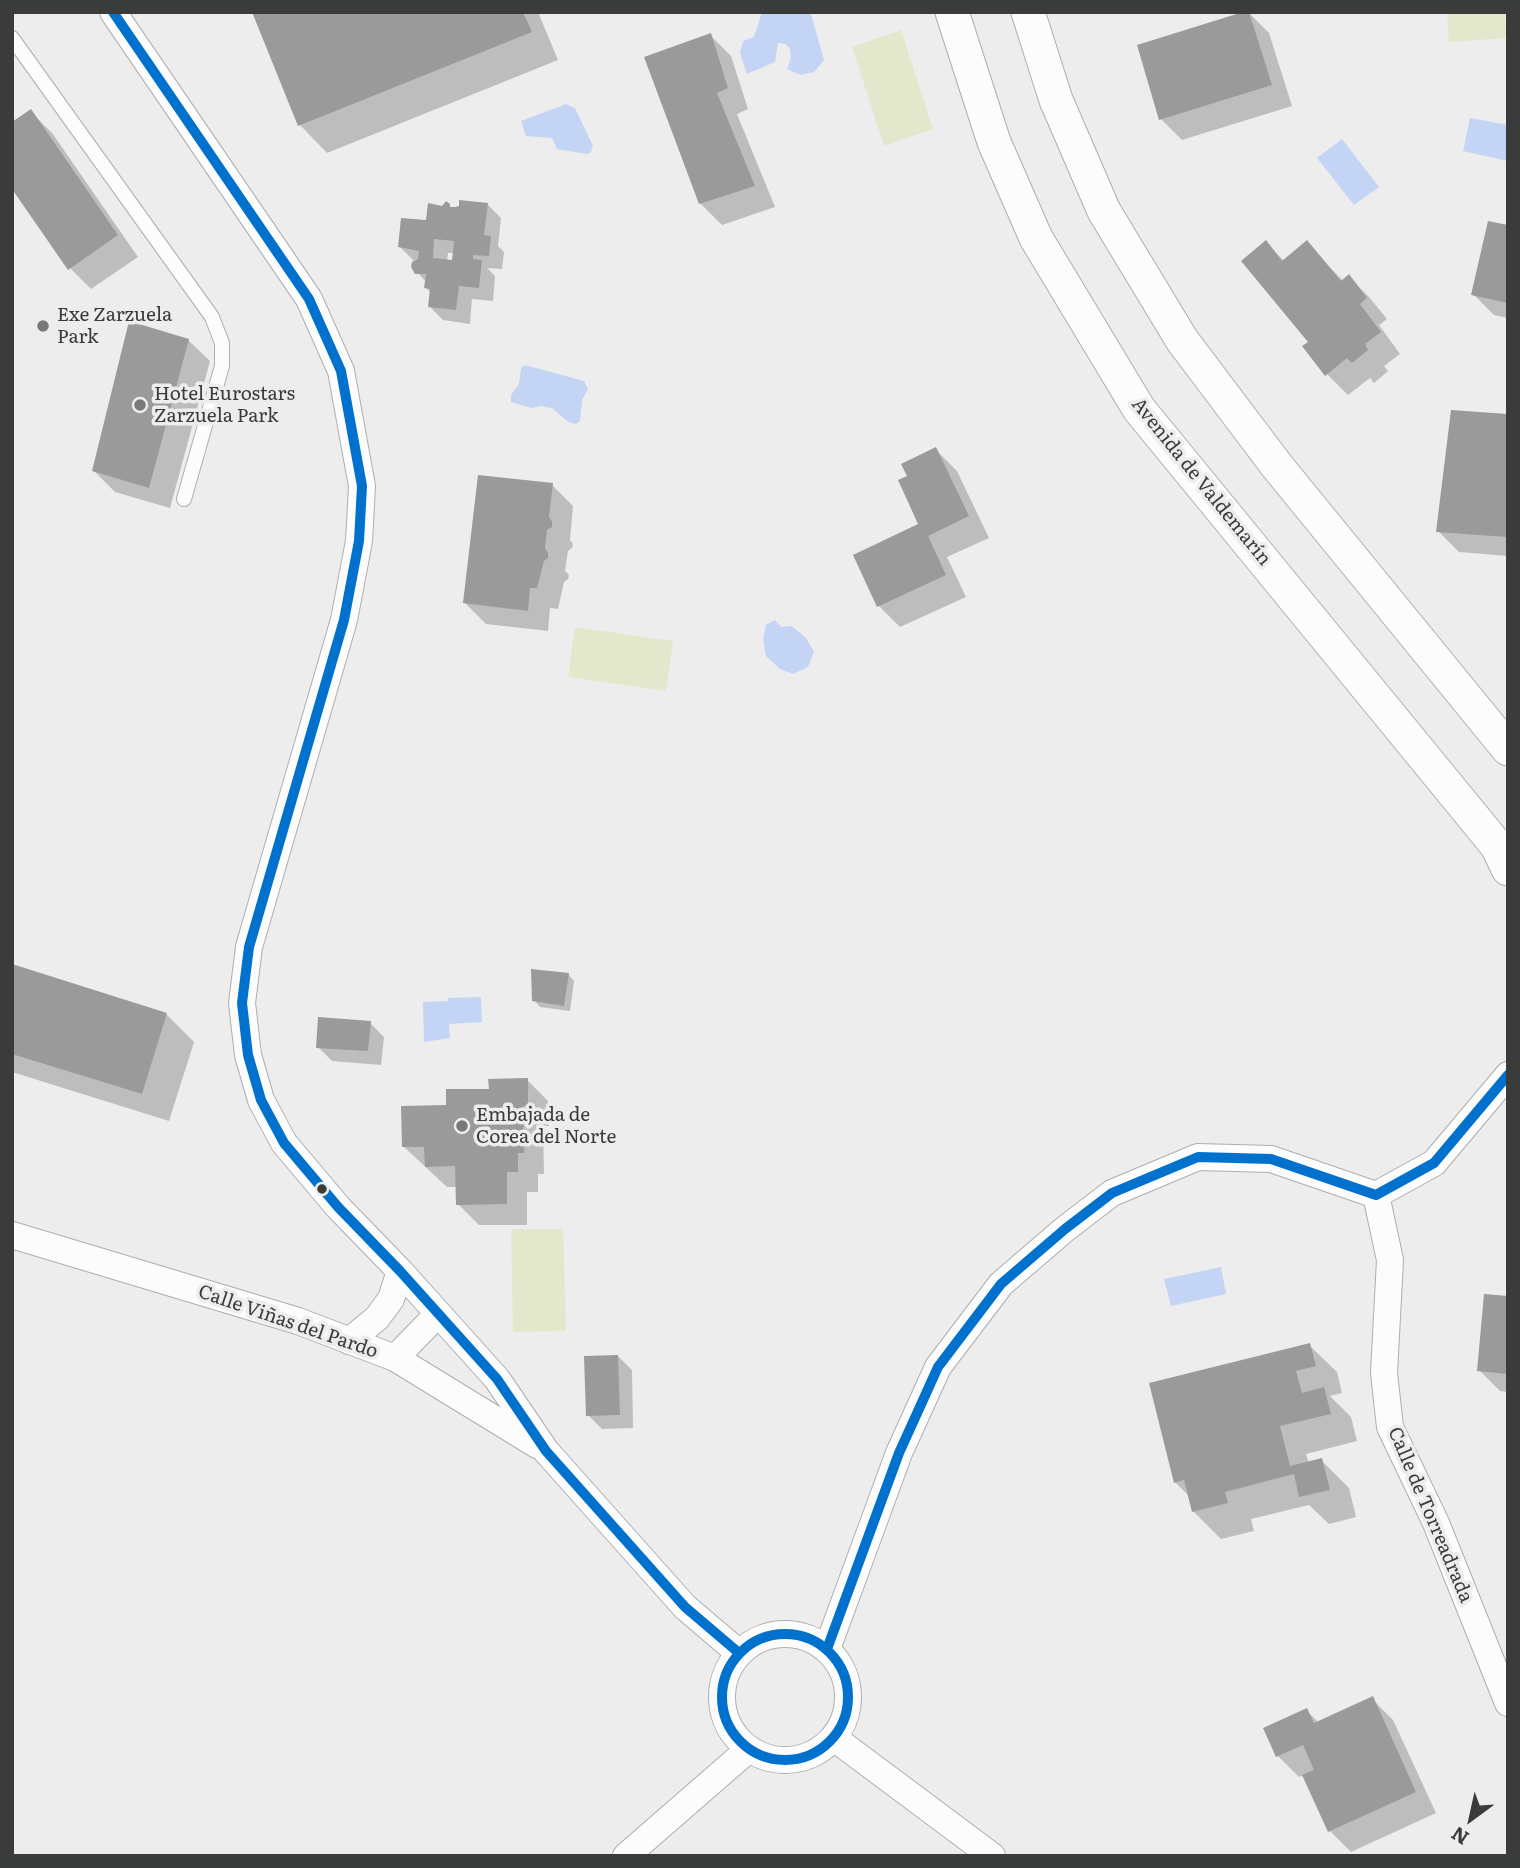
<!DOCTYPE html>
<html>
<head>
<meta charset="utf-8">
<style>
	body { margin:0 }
	#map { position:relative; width:1520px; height:1868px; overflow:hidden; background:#ededee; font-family:Literata,serif }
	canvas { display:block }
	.frame { position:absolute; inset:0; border:14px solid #3a3b3b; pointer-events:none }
	.north { position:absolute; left:1436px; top:1784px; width:70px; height:70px; -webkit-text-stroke:5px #ecedef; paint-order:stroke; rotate:213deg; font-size:19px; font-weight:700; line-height:28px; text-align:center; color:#3a3b3b }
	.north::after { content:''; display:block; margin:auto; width:24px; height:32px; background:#3a3b3b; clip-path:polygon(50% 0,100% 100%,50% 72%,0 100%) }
</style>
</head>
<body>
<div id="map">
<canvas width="1520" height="1868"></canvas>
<div class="frame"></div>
<div class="north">N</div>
</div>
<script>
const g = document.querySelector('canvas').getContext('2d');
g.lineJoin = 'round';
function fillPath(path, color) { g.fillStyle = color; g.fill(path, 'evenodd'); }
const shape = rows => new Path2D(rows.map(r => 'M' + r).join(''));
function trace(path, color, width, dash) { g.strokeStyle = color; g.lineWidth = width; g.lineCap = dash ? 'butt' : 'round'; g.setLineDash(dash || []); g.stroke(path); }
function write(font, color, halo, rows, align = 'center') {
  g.font = font + ' Literata,serif'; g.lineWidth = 7; g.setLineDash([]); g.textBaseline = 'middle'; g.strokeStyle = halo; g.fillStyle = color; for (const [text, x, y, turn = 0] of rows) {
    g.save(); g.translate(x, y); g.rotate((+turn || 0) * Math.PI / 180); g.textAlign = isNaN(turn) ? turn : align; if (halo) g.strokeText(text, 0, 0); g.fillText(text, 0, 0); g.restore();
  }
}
fillPath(shape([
	[1447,12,1505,12,1507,38,1449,42],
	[901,30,933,129,884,146,852,47],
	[575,627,673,641,666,691,568,677],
	[511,1229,563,1229,566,1331,513,1332]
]), '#e3e8cd');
fillPath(shape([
	[762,12,811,14,824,60,814,72,801,75,787,69,791,59,790,49,786,44,778,43,775,62,747,74,740,53,743,41,754,37],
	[566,104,575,108,593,146,591,152,587,154,557,149,552,138,526,136,521,121],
	[1470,118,1508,125,1508,161,1463,151],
	[1342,139,1379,187,1354,205,1317,158],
	[525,365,584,381,588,389,582,400,580,421,576,424,568,422,552,408,541,406,532,408,511,402,511,395,519,384,521,368],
	[775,620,781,627,792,626,806,638,814,652,808,667,793,674,780,669,766,656,763,639,766,625],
	[481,997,482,1022,449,1024,450,1038,424,1042,423,1002,448,1001,448,998],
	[1221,1267,1226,1294,1171,1306,1164,1279]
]), '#c4d4f4');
fillPath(shape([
	[254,12,538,12,558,60,327,153,300,125],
	[1248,12,1269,33,1292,106,1182,140,1161,119],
	[710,35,731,56,748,109,737,114,775,207,722,225,700,203],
	[31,112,52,133,138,257,91,289,70,268],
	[487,204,501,218,498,246,504,252,502,269,487,268,495,276,493,301,472,299,470,324,443,320,429,306,431,293,426,288,427,283,417,272,415,262,400,247,449,205,452,209],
	[448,253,454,253,453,262,447,262],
	[1508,227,1508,318,1494,315,1473,294],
	[1266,242,1284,261,1307,243,1343,281,1348,276,1369,297,1387,319,1379,325,1400,354,1384,366,1388,371,1374,383,1370,378,1348,395,1327,374],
	[188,340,210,361,170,508,115,492,94,471],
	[1508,416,1508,556,1459,552,1438,531],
	[936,450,957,471,989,538,947,557,966,597,900,627,879,606,921,525],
	[552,485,573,506,570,540,573,544,572,548,568,551,565,571,569,575,568,579,564,582,558,609,550,608,548,631,486,624,465,603],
	[12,966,166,1014,194,1042,169,1121,12,1072],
	[568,974,574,981,570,1011,540,1007,534,1000],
	[370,1023,384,1037,381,1065,332,1061,318,1047],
	[527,1080,548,1101,549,1126,543,1126,544,1174,538,1174,538,1192,527,1192,527,1225,479,1225,458,1204,457,1187,447,1187,403,1146,448,1107],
	[1508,1298,1508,1392,1500,1391,1479,1370],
	[1309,1345,1337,1372,1342,1393,1330,1396,1351,1417,1357,1441,1306,1454,1309,1463,1321,1460,1349,1488,1356,1517,1329,1524,1309,1505,1251,1519,1254,1531,1221,1539,1193,1511,1189,1496,1175,1482],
	[618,1356,632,1370,633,1428,602,1429,588,1415],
	[1372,1699,1393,1720,1436,1813,1351,1852,1330,1831,1304,1775,1299,1777,1278,1756,1266,1729,1307,1711,1319,1723]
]), '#0003');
fillPath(shape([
	[252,12,523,12,532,32,298,126],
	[1243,12,1249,12,1272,85,1159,120,1137,45],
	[711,33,728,88,717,93,755,186,699,204,644,57],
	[31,109,118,235,68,270,12,189,12,122],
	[459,200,488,203,484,235,491,236,489,256,473,255,473,259,482,260,479,288,459,286,456,310,428,307,430,289,424,288,426,274,415,274,411,267,412,262,418,259,419,251,398,247,401,218,426,220,428,203,442,206,446,201,450,204,450,207,455,207,459,206],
	[434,239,454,241,452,260,433,258],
	[1488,221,1508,225,1508,303,1471,295],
	[1266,240,1282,261,1307,240,1341,281,1349,274,1367,298,1360,304,1381,332,1365,344,1368,350,1352,363,1347,358,1325,376,1302,346,1308,342,1241,261],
	[129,321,189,339,149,488,92,471],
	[1451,410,1508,414,1508,537,1436,532],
	[936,447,969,516,928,536,946,575,877,607,853,555,918,524,898,480,907,476,901,464],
	[478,475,553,483,549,517,552,521,552,527,547,530,545,548,548,553,548,558,544,561,537,588,530,588,528,611,463,603],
	[12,964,167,1013,142,1094,12,1054],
	[531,969,569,973,564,1006,532,1001],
	[318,1017,371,1021,368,1051,316,1048],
	[528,1078,528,1105,523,1106,524,1153,518,1153,518,1172,507,1172,507,1204,456,1205,455,1166,425,1167,424,1147,402,1147,401,1106,446,1105,446,1089,489,1089,488,1079],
	[1484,1294,1508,1296,1508,1374,1477,1371],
	[1310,1343,1316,1366,1296,1371,1302,1393,1324,1387,1331,1414,1280,1426,1290,1466,1322,1458,1330,1490,1299,1497,1294,1474,1225,1492,1228,1503,1192,1512,1184,1480,1174,1483,1149,1383],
	[618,1355,620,1415,586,1416,584,1356],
	[1373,1696,1416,1792,1328,1832,1302,1775,1314,1770,1303,1745,1276,1757,1263,1728,1307,1708,1314,1723]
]), '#9a9a9b');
const service = shape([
	[12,38,212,317,222,343,222,366,184,499]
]);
const minor = shape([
	[113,12,309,299,341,371,362,486,359,541,344,620,249,947,242,1003,248,1055,261,1100,284,1143,338,1207,400,1271,497,1379,546,1451,685,1607,739,1653],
	[1376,1195,1390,1260,1384,1373,1390,1427,1436,1523,1508,1703],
	[12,1235,298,1321,395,1358,537,1445],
	[349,1341,377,1318,391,1299,400,1271],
	[395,1358,438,1314],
	'722 1697a63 63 0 1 1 126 0a63 63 0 1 1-126 0Z',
	[827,1649,899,1453,938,1367,1001,1284,1065,1229,1112,1193,1198,1157,1271,1159,1376,1195,1434,1163,1508,1075],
	[834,1738,992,1856],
	[626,1856,749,1749]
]);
const tertiary = shape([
	[952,12,994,142,1036,238,1139,409,1497,846,1508,869],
	[1028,12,1056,100,1104,211,1182,340,1277,466,1508,749]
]);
trace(service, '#aeaeae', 16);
trace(minor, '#aeaeae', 28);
trace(tertiary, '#aeaeae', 35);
trace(service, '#fcfcfc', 14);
trace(minor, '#fcfcfc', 26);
trace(tertiary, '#fcfcfc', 33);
trace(shape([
	[113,12,309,299,341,371,362,486,359,541,344,620,249,947,242,1003,248,1055,261,1100,284,1143,338,1207,400,1271,497,1379,546,1451,685,1607,739,1653],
	'722 1697a63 63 0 1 1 126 0a63 63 0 1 1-126 0Z',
	[827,1649,899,1453,938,1367,1001,1284,1065,1229,1112,1193,1198,1157,1271,1159,1376,1195,1434,1163,1508,1075]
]), '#0072ce', 10);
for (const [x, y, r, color] of [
	[43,326,7,"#79797a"],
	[140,405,7,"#79797a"],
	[462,1126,7,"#79797a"],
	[322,1189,6,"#3a3b3b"]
]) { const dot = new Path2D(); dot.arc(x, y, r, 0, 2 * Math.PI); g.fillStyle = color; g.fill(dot); trace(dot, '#ecedef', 2.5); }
write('19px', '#3a3b3b', '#ecedef', [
	["Exe Zarzuela",57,315],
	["Park",57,337],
	["Hotel Eurostars",154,394],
	["Zarzuela Park",154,416],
	["Embajada de",476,1115],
	["Corea del Norte",476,1137]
], 'left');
write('19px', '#3a3b3b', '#ecedef', [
	["Avenida de Valdemarín",1201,482,51],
	["Calle Viñas del Pardo",288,1322,19],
	["Calle de Torreadrada",1430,1515,67]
]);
</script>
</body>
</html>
